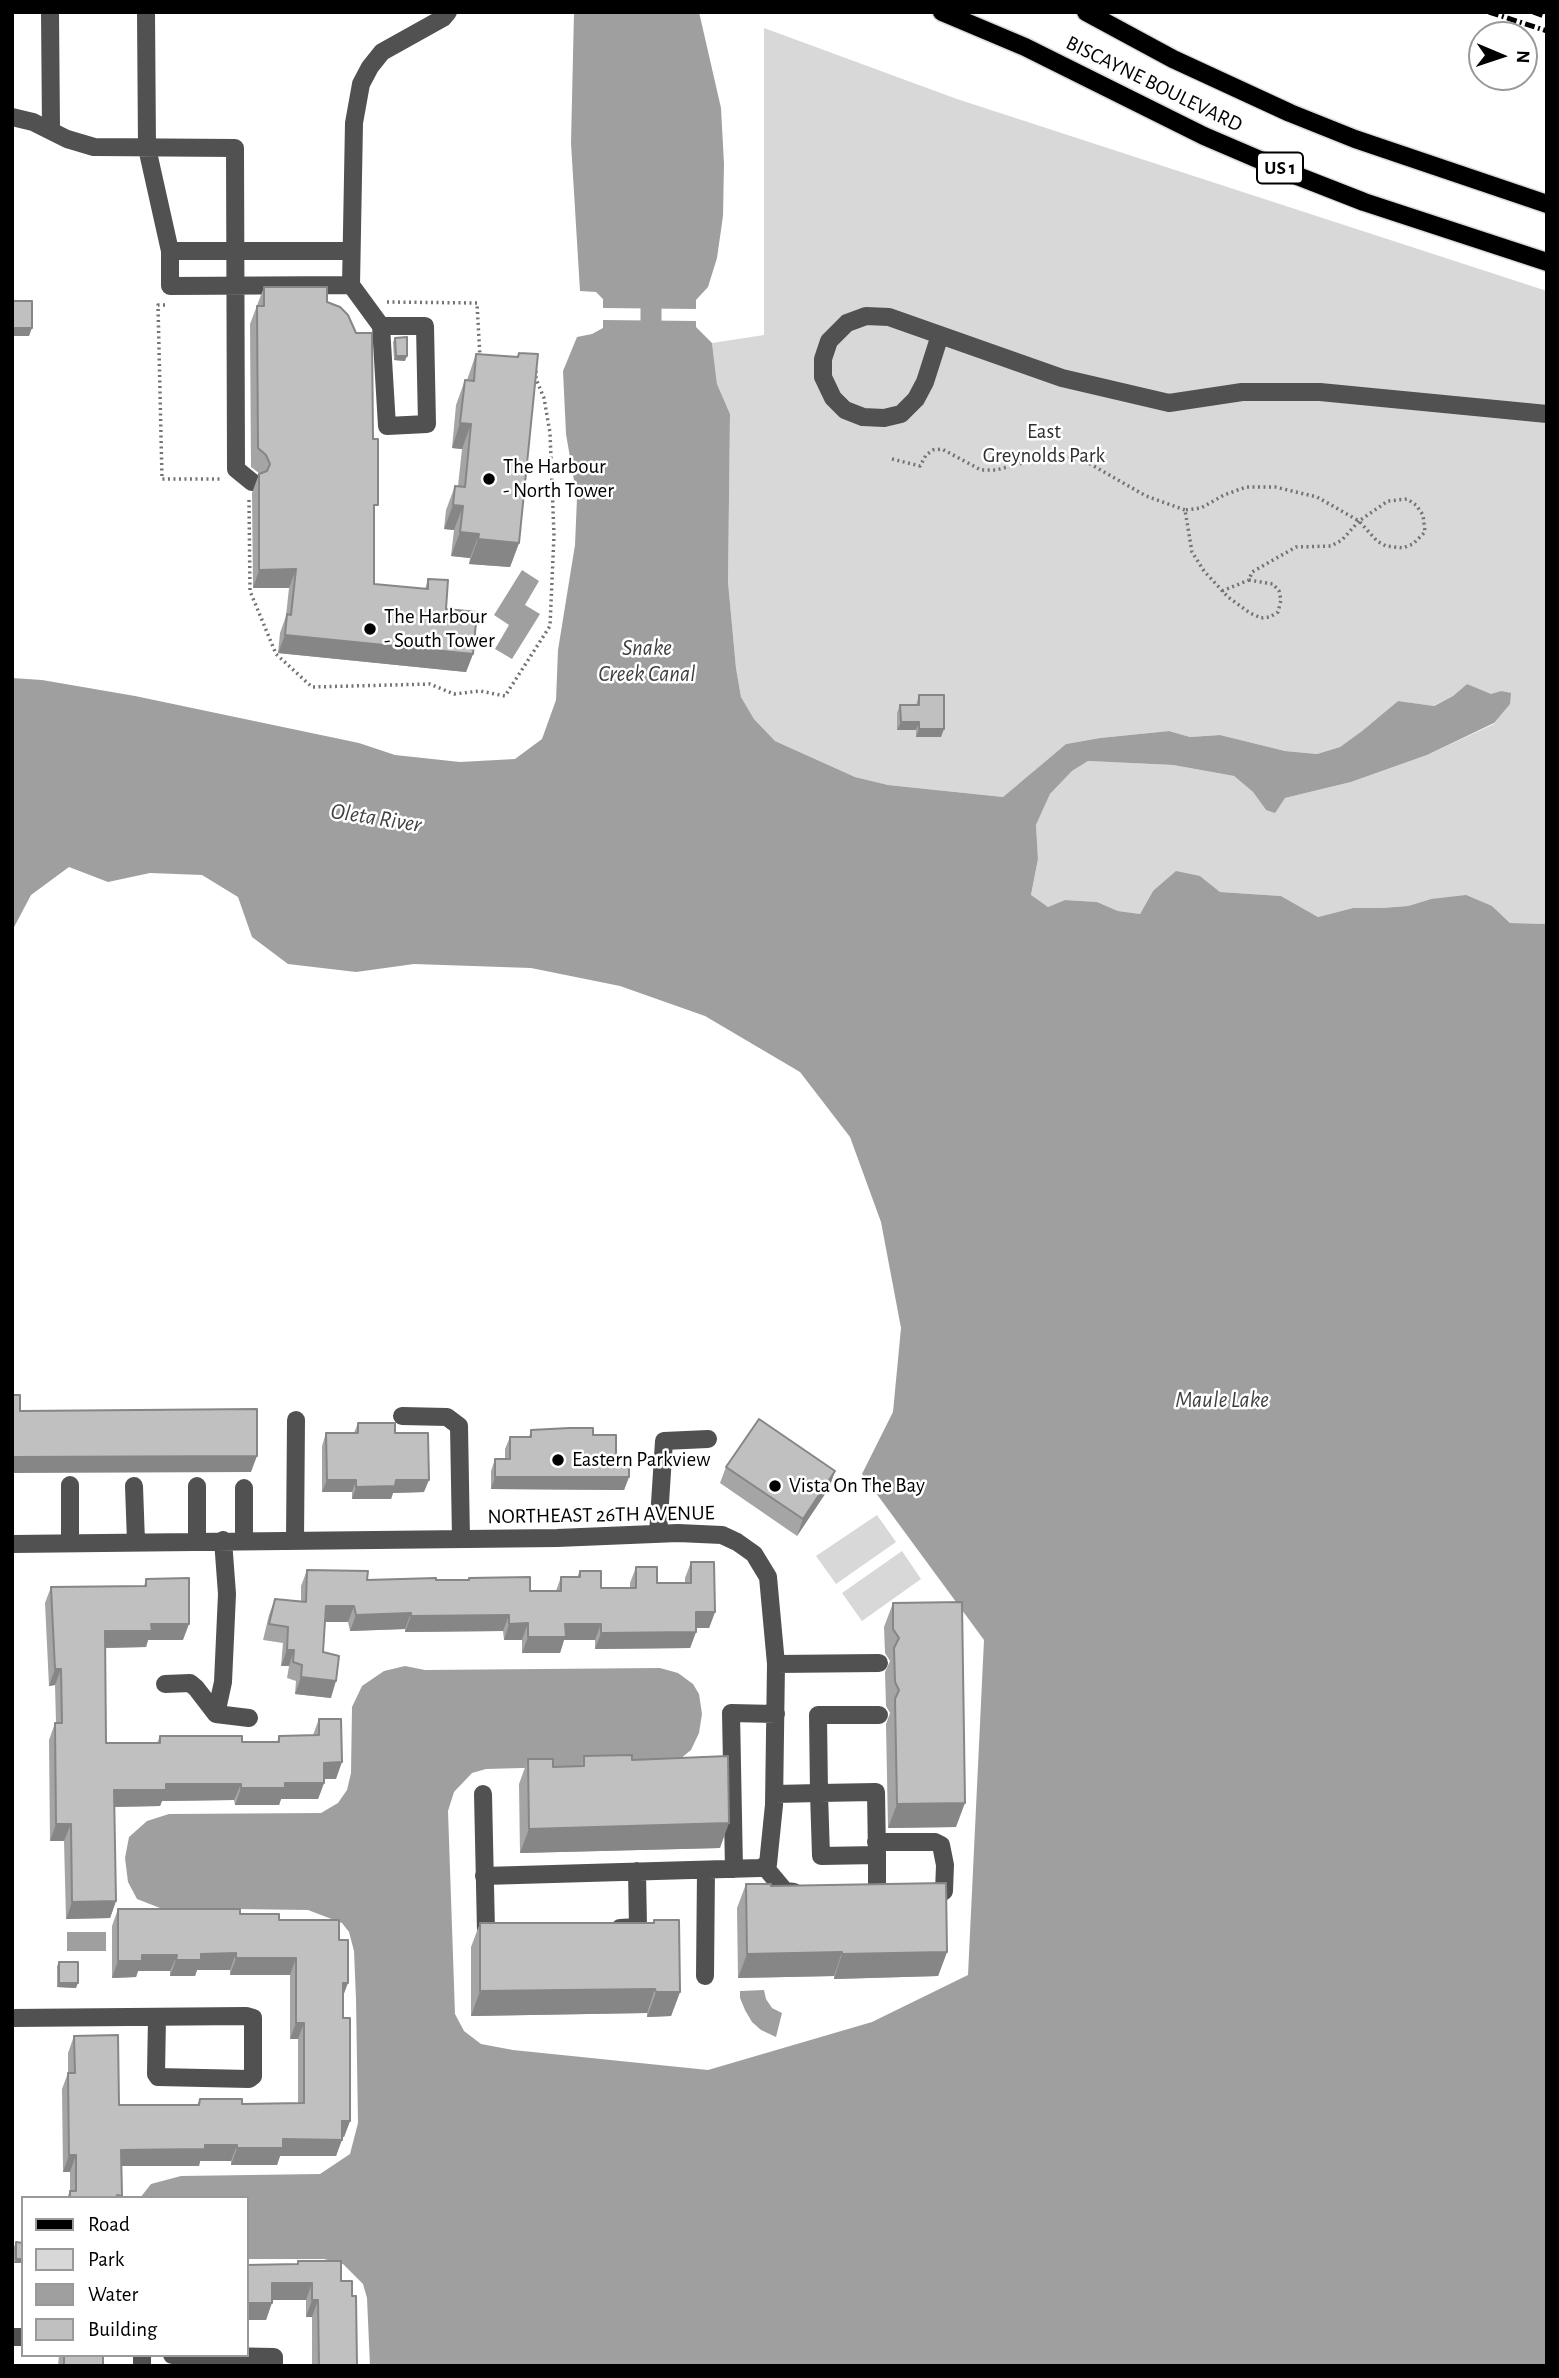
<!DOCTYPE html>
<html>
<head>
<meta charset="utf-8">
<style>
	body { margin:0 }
	#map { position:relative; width:1559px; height:2378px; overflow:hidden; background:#fff; font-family:"Alegreya Sans",sans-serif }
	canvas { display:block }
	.frame { position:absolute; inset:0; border:14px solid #000; pointer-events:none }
	.legend { position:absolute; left:21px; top:2196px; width:228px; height:161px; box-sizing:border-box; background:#fff; border:2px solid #999; margin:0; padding:9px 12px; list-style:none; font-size:21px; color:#000 }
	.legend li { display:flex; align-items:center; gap:14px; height:35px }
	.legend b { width:35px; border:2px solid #999 }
	.north { position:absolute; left:1468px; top:21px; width:70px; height:70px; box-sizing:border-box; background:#fff; border:2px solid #999; border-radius:50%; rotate:92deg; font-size:19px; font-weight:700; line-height:28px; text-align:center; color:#000 }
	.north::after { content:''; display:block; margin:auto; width:24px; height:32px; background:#000; clip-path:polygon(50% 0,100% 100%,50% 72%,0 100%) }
</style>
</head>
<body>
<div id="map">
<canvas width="1559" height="2378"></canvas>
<div class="frame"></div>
<ul class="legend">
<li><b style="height:9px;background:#000"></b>Road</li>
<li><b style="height:19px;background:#d8d8d8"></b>Park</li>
<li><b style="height:19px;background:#9f9f9f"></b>Water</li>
<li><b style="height:19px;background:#c0c0c0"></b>Building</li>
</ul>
<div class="north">N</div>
</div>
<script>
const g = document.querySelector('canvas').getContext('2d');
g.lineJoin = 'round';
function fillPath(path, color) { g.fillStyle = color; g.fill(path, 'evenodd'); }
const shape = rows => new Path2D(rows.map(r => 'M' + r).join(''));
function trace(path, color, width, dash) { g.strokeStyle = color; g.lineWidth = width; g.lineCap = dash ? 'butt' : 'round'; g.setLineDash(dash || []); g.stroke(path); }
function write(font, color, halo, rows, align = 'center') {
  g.font = font + ' "Alegreya Sans",sans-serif'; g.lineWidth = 5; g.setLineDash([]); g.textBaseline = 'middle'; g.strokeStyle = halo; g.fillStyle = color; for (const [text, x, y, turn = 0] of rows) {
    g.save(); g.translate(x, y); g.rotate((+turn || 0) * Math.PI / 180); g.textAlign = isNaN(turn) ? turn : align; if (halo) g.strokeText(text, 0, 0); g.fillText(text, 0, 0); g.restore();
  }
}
fillPath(shape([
	[764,28,957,99,1547,291,1547,924,1510,923,1492,906,1431,899,1408,906,1382,908,1353,908,1318,917,1281,896,1220,892,1200,876,1153,891,1140,914,1118,911,1097,902,1065,900,1048,907,1031,896,1038,859,1036,825,1050,794,1072,771,1088,761,1173,765,1234,776,1253,792,1266,810,1285,798,1351,782,1427,755,1494,724,1501,691,1491,695,1467,684,1453,696,1433,706,1398,701,1362,731,1340,747,1317,754,1285,751,1220,735,1190,737,1169,731,1100,738,1066,744,1003,797,888,785,855,777,775,741,754,719,741,697,736,668,728,582,730,414,717,384,712,343,764,335],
	[877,1515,896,1542,836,1584,816,1556],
	[902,1551,921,1579,862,1621,842,1593]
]), '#d8d8d8');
fillPath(shape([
	[574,12,699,12,721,108,724,164,723,216,717,258,708,287,696,300,696,309,603,308,603,299,596,292,580,291,571,143],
	[603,320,696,321,696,327,712,343,717,384,730,414,728,582,736,668,741,697,754,719,775,741,855,777,888,785,1003,797,1066,744,1100,738,1169,731,1190,737,1220,735,1285,751,1317,754,1340,747,1362,731,1398,701,1434,706,1453,696,1467,684,1491,694,1501,691,1511,693,1510,704,1494,723,1427,755,1351,782,1285,798,1275,813,1266,810,1253,792,1234,776,1173,765,1088,761,1072,771,1050,794,1036,825,1038,859,1031,895,1048,907,1065,900,1097,902,1118,911,1140,914,1153,891,1176,871,1200,876,1220,892,1281,896,1318,917,1353,908,1382,908,1408,906,1431,899,1466,895,1492,906,1510,923,1547,924,1547,2366,370,2366,367,2298,363,2284,343,2264,324,2259,247,2259,247,2198,140,2198,151,2184,181,2176,320,2174,350,2154,358,2123,356,1999,354,1951,349,1932,342,1923,308,1910,160,1908,137,1899,128,1882,125,1858,129,1837,147,1821,169,1814,321,1813,338,1803,347,1790,351,1773,352,1707,362,1686,384,1671,405,1666,425,1670,660,1668,678,1673,693,1684,699,1694,702,1714,699,1733,691,1750,680,1759,665,1764,486,1769,472,1773,454,1792,448,1811,455,2014,464,2031,481,2044,513,2050,708,2070,872,2022,968,1975,984,1640,862,1474,893,1412,901,1328,881,1222,850,1137,800,1072,705,1016,620,986,531,968,414,964,356,972,288,964,252,937,238,897,202,875,150,873,108,882,69,867,31,895,12,931,12,678,42,680,135,696,359,743,395,755,460,762,515,759,542,739,556,700,558,650,575,545,577,498,566,434,563,371,577,337,592,334,603,328],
	[522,570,539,581,525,605,540,614,512,659,495,649,509,625,494,615],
	[67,1932,106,1932,106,1951,67,1951],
	[764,1990,766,1999,772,2008,782,2013,776,2037,761,2030,752,2022,745,2010,740,1998,740,1991]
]), '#9f9f9f');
trace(shape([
	[651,280,651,349]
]), '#9f9f9f', 21);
const major = shape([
	[942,12,1025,47,1204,136,1295,175,1364,202,1547,262],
	[1086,12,1173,59,1290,113,1355,139,1547,204]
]);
trace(major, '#dbdbdb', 21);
trace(shape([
	[387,302,477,303,480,358],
	[165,305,158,305,162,479,221,479],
	[892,459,920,466,926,455,933,450,942,449,981,470,996,470,1038,459,1062,456,1085,461,1146,496,1185,510],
	[249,500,250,591,276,654,312,687,430,684,454,694,480,691,505,696,550,626,554,535,550,433,544,398,536,379,536,368],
	[1359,521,1342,540,1331,546,1296,547,1252,572,1249,580,1273,584,1279,591,1281,600,1278,612,1270,617,1261,618,1250,613,1228,597,1204,571,1192,552,1185,510,1201,508,1224,495,1246,487,1275,487,1317,497,1359,521,1377,541,1386,546,1403,548,1413,544,1425,532,1423,515,1416,505,1407,499,1388,501,1359,521],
	[1222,591,1249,580]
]), '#737373', 3.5, [2, 3.5]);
trace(shape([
	[50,12,51,129],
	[146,12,147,148,170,251],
	[12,117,33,122,67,139,94,147,235,148,236,469,252,482],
	[350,251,170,251,170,286,351,285],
	[351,285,381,326,387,426,427,424,425,326,381,326],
	[351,285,354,123,361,84,370,67,382,52,443,18,448,12],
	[940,335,925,382,916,399,901,414,884,418,863,417,845,410,833,398,823,377,823,359,829,341,847,323,866,316,889,317,1062,378,1169,403,1242,392,1320,392,1547,414],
	[402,1416,447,1417,459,1426,461,1539],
	[70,1485,70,1543],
	[134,1486,136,1542],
	[197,1486,197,1541],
	[658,1534,664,1441,708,1439],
	[244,1540,244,1488],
	[295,1540,296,1420],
	[12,1544,557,1538,678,1533,722,1535,737,1542,754,1554,768,1577,776,1664,774,1805,768,1864,760,1868,484,1876],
	[776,1664,879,1663],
	[165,1684,190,1683,196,1688,216,1714,249,1718],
	[216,1714,223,1682,227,1594,223,1540],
	[483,1794,486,1931,501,1931],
	[775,1794,819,1793,821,1856,877,1855,876,1792,819,1793,818,1715,879,1715],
	[876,1842,935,1842,941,1845,945,1865,944,1891,936,1896,931,1896],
	[877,1855,877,1896,889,1896],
	[764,1866,785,1891,794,1892],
	[734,1869,731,1713,776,1714],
	[620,1928,638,1927,637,1871],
	[705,1976,706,1870],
	[12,2018,246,2016,253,2018,253,2076,249,2079,158,2077,156,2074,157,2017],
	[12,2337,23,2337],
	[172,2355,274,2357,274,2366],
	[142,2366,142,2355]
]), '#515151', 18);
trace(major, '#000', 18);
trace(shape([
	[1489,12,1547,31],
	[1533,12,1547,17]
]), '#000', 5, [10, 3.5, 2, 3.5]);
fillPath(shape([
	[264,287,327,302,374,516,374,584,425,589,428,579,473,654,466,672,278,653,280,633,286,616,289,588,253,588,252,493,259,474,260,474,251,467,250,324],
	[395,338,405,361,394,360,393,342],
	[519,353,519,543,510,567,469,564,470,558,451,556,454,530,444,529,446,510,455,486,458,486,462,449,452,448,456,405,465,380,467,380,476,354,517,357],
	[919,695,941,737,916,737,916,730,897,730,897,713,900,705,916,705],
	[358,1423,395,1433,424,1492,393,1493,391,1499,352,1499,352,1492,322,1492,322,1446,326,1433,354,1433],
	[531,1430,593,1435,616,1458,629,1477,624,1490,491,1489,491,1471,495,1459,505,1459,505,1449,510,1437,529,1437],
	[726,1467,835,1471,829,1488,797,1536,720,1483],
	[691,1562,715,1612,709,1628,696,1628,696,1632,690,1648,595,1649,595,1640,564,1640,560,1653,522,1653,522,1640,504,1640,503,1631,405,1632,405,1629,350,1631,348,1622,324,1622,323,1652,331,1698,295,1694,296,1681,287,1678,289,1666,281,1666,283,1643,263,1640,269,1615,275,1599,301,1601,301,1586,307,1570,367,1580,468,1580,469,1578,530,1591,556,1591,561,1577,577,1577,580,1571,601,1588,630,1588,630,1583,636,1567,657,1583,685,1583,685,1578],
	[146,1579,183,1640,148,1640,146,1647,105,1648,106,1743,157,1743,160,1736,242,1742,277,1742,279,1736,313,1735,319,1719,336,1779,324,1779,324,1783,318,1799,281,1799,279,1805,235,1805,234,1800,162,1801,160,1806,114,1807,116,1901,110,1918,66,1919,64,1841,50,1841,49,1740,55,1723,56,1723,55,1685,49,1686,45,1603,51,1587,144,1586],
	[893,1603,956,1827,888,1828,886,1724,890,1713,886,1706,885,1672,890,1661,885,1653,884,1627],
	[584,1756,632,1760,720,1848,520,1853,519,1784,528,1759,553,1767,580,1766],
	[746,1884,771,1886,947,1952,938,1976,834,1979,834,1976,738,1978,737,1908],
	[118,1909,240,1914,279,1920,339,1940,350,2121,344,2137,342,2137,336,2156,280,2156,277,2165,231,2165,231,2161,200,2161,199,2166,121,2166,121,2198,67,2198,70,2191,70,2172,63,2172,62,2089,68,2073,68,2053,74,2036,119,2105,197,2105,200,2099,242,2104,298,2103,298,2039,290,2039,290,1975,230,1975,230,1970,197,1970,195,1976,170,1976,170,1971,138,1971,136,1977,112,1978,112,1926],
	[654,1920,680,1992,671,2016,647,2017,647,2013,471,2016,471,1947,480,1923,654,1923],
	[59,1962,76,1988,57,1987,57,1966],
	[16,2242,23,2243,14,2263,14,2247],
	[298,2261,341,2281,352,2296,357,2366,312,2366,312,2317,306,2317,306,2300,272,2300,266,2320,247,2320,247,2265,297,2264],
	[59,2355,103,2355,103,2366,58,2366]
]), '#a5a5a5');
fillPath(shape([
	[12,328,32,328,29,336,12,336],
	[396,356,407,356,405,361,394,360],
	[460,423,471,424,462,449,452,448],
	[453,505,463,506,454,530,444,529],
	[460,532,479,534,470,558,451,556],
	[478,539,519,543,510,567,469,564],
	[296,569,289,588,253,588,259,570],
	[285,635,473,654,466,672,278,653],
	[901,722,919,722,916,730,897,730],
	[919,729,944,729,941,737,916,737],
	[257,1456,251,1472,12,1473,12,1457],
	[835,1471,829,1488,797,1536,803,1519],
	[495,1477,629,1477,624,1490,491,1489],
	[327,1480,356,1480,352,1492,322,1492],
	[396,1480,429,1480,424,1492,393,1493,391,1499,352,1499,356,1487],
	[326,1606,354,1606,348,1622,320,1622],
	[696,1612,715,1612,709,1628,690,1628],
	[411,1613,405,1629,350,1631,356,1615],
	[509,1615,503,1631,405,1632,411,1616],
	[528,1623,522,1640,504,1640,509,1624],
	[151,1624,189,1624,183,1640,148,1640,146,1647,99,1648,105,1631],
	[565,1624,601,1624,595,1640,564,1640,560,1653,522,1653,528,1637],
	[696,1632,690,1648,595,1649,601,1633],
	[287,1650,294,1650,289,1666,281,1666],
	[55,1669,61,1669,55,1685,49,1686],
	[301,1677,336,1681,331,1698,295,1694],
	[342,1762,336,1779,318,1779,324,1763],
	[285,1783,324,1783,318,1799,281,1799,279,1805,235,1805,241,1788],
	[166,1784,241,1784,234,1800,162,1801,160,1806,108,1807,114,1790],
	[965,1803,956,1827,888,1828,897,1804],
	[729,1823,720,1848,520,1853,529,1829],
	[56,1824,71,1824,64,1841,50,1841],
	[116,1901,110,1918,66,1919,72,1902],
	[842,1952,834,1976,738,1978,747,1954],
	[947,1952,938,1976,834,1979,842,1954],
	[236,1953,230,1970,197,1970,195,1976,170,1976,176,1960,201,1954],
	[142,1955,177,1955,170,1971,138,1971,136,1977,112,1978,118,1961],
	[236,1958,296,1958,290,1975,230,1975],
	[59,1983,78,1983,76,1988,57,1987],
	[343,1983,348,1983,342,1999],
	[655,1989,647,2013,471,2016,480,1991],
	[656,1992,680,1992,671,2016,647,2017],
	[296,2023,304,2023,298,2039,290,2039],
	[342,2121,350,2121,344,2137,336,2137],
	[283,2139,342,2140,336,2156,280,2156,277,2165,231,2165,237,2148],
	[205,2145,237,2145,231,2161,200,2161,199,2166,115,2166,121,2150],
	[69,2155,76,2155,70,2172,63,2172],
	[16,2259,23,2259,23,2263,14,2263],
	[272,2283,312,2283,306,2300,266,2300],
	[312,2300,318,2300,312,2317,306,2317],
	[247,2303,272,2303,266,2320,247,2320]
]), '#868686');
const building = shape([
	[264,287,327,287,327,302,340,307,348,315,356,333,372,333,373,439,378,439,378,505,374,505,374,584,428,589,428,579,448,580,446,609,477,612,473,654,285,635,287,614,291,615,296,569,259,570,259,474,267,471,270,464,266,455,258,448,257,306,264,306,264,287],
	[12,301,32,301,32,328,12,328,12,301],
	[407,337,407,356,396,356,395,338,407,337],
	[519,353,538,354,519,543,478,539,479,534,460,532,463,506,453,505,455,486,465,487,471,424,460,423,465,380,474,381,476,354,518,357,519,353],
	[919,695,944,695,944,729,919,729,919,722,901,722,900,705,919,705,919,695],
	[12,1395,20,1395,20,1411,257,1409,257,1456,12,1457,12,1395],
	[759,1419,835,1471,803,1519,726,1467,759,1419],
	[358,1423,395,1423,395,1433,428,1433,429,1480,396,1480,395,1486,356,1487,356,1480,327,1480,326,1433,358,1433,358,1423],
	[569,1428,593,1428,593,1435,616,1435,616,1458,629,1458,629,1477,495,1477,495,1459,510,1459,510,1437,531,1437,531,1430,569,1428],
	[691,1562,714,1562,715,1612,696,1612,696,1632,601,1633,601,1624,565,1624,566,1637,528,1637,528,1623,509,1624,509,1615,411,1616,411,1613,356,1615,354,1606,326,1606,323,1652,339,1656,336,1681,301,1677,302,1665,293,1662,294,1650,287,1650,288,1627,269,1624,275,1599,306,1602,307,1570,368,1571,367,1580,436,1578,436,1580,469,1580,469,1578,530,1577,530,1591,561,1591,561,1577,580,1577,580,1571,601,1571,601,1588,636,1588,636,1567,657,1567,657,1583,691,1583,691,1562],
	[189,1578,189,1624,151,1624,152,1631,105,1631,106,1743,160,1743,160,1736,242,1736,242,1742,279,1742,279,1736,319,1735,319,1719,341,1719,342,1762,324,1763,324,1783,285,1783,285,1788,241,1788,241,1784,166,1784,166,1790,114,1790,116,1901,72,1902,71,1824,56,1824,55,1723,62,1723,61,1669,55,1669,51,1587,146,1586,146,1579,189,1578],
	[962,1602,965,1803,897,1804,895,1699,899,1690,895,1682,894,1648,899,1638,893,1629,893,1603,962,1602],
	[632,1755,632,1760,728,1756,729,1823,529,1829,528,1759,553,1759,553,1767,584,1766,584,1756,632,1755],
	[946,1883,947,1952,842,1954,842,1952,747,1954,746,1884,771,1884,771,1886,946,1883],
	[118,1909,240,1909,240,1914,279,1914,279,1920,339,1920,339,1940,348,1940,348,1983,343,1983,343,2018,350,2018,350,2121,342,2121,342,2140,283,2139,283,2148,237,2148,237,2145,205,2145,205,2149,121,2150,122,2196,117,2195,117,2198,70,2198,70,2191,76,2191,76,2155,69,2155,68,2073,75,2073,74,2036,118,2035,119,2105,199,2105,200,2099,242,2099,242,2104,304,2103,304,2023,296,2023,296,1958,236,1958,236,1953,201,1954,201,1960,176,1960,177,1955,142,1955,142,1961,118,1961,118,1909],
	[654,1920,679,1920,680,1992,656,1992,655,1989,480,1991,480,1923,654,1923,654,1920],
	[59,1962,78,1962,78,1983,59,1983,59,1962],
	[16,2242,23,2243,23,2259,16,2259,16,2242],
	[298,2261,341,2261,341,2281,352,2281,352,2296,356,2296,357,2366,319,2366,318,2300,312,2300,312,2283,272,2283,272,2303,247,2303,247,2265,298,2264,298,2261],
	[64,2355,103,2355,103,2366,64,2366,64,2355]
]);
fillPath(building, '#c0c0c0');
trace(building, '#868686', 2);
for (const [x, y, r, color] of [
	[489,479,7,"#000"],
	[370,629,7,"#000"],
	[558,1460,7,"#000"],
	[775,1486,7,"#000"]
]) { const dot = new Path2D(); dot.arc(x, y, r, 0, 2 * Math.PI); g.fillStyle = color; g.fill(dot); trace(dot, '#fff', 2.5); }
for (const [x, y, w] of [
	[1280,168,46]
]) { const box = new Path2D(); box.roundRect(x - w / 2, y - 15.5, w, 31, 5); g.fillStyle = '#fff'; g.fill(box); trace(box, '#000', 2); }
write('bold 19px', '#000', null, [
	["US 1",1280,168]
]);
write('21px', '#000', '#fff', [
	["BISCAYNE BOULEVARD",1154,84,26],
	["NORTHEAST 26TH AVENUE",601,1515,-1]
]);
write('21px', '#2f2f2f', '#fff', [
	["East",1044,432],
	["Greynolds Park",1044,456]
]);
write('21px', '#000', '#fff', [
	["The Harbour",503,467],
	["- North Tower",503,491],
	["The Harbour",384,617],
	["- South Tower",384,641],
	["Eastern Parkview",572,1460],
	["Vista On The Bay",789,1486]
], 'left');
write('italic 23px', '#404040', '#fff', [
	["Snake",647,648],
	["Creek Canal",647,674],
	["Oleta River",376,818,9],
	["Maule Lake",1222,1400]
]);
</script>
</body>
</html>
